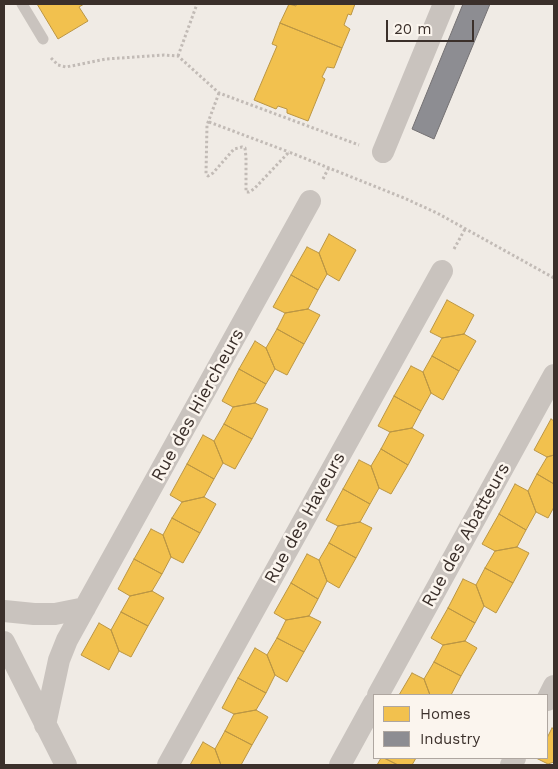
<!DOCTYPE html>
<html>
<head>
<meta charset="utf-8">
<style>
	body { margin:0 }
	#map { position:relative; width:558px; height:769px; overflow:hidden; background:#f0ebe5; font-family:"Work Sans",sans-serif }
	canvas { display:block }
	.frame { position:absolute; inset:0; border:5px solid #3b302b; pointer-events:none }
	.legend { position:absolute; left:373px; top:694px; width:175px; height:65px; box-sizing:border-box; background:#fbf5ee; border:1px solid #aea6a0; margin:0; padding:6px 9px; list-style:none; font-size:15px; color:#3b302b }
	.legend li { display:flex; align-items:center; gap:10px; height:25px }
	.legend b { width:25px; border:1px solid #aea6a0 }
	.scale { position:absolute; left:386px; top:20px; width:88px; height:22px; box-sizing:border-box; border:2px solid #3b302b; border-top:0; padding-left:6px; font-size:15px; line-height:18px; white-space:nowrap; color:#3b302b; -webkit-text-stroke:4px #fbf5ee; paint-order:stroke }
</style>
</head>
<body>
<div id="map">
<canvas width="558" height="769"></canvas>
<div class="frame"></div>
<ul class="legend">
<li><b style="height:14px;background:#f2c14e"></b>Homes</li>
<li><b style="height:14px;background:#8d8d92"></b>Industry</li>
</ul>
<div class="scale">20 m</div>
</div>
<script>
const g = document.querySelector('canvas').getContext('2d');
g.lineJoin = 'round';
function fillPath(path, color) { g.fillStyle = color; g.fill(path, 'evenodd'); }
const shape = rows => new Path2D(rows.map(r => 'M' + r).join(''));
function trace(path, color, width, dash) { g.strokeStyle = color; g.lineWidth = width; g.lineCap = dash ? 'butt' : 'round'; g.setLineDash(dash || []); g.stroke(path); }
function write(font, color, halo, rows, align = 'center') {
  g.font = font + ' "Work Sans",sans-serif'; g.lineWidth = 5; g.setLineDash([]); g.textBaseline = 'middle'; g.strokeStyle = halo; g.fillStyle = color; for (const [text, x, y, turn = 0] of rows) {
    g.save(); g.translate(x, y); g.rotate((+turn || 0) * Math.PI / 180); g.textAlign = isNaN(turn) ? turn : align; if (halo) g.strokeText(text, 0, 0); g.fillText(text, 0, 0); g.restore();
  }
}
const homes = shape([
	[37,4,84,4,79,7,88,21,58,39,37,4],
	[289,4,296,6,296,4,355,4,351,15,348,14,344,25,350,29,342,48,280,23,289,4],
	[280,23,342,48,334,68,327,67,322,77,325,79,308,121,287,113,287,109,278,106,276,109,254,100,277,46,272,44,280,23],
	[329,234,356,250,339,281,327,274,319,253,329,234],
	[307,247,319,253,327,274,318,290,291,275,307,247],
	[291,275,318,290,308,309,285,313,273,307,291,275],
	[447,300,474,315,464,334,442,338,430,332,447,300],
	[308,309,320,315,304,344,277,329,285,313,308,309],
	[277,329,304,344,287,375,275,369,266,348,277,329],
	[464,334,476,341,459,371,432,356,442,338,464,334],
	[255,341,266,348,275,369,266,384,239,369,255,341],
	[432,356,459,371,443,400,431,393,423,372,432,356],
	[411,366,423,372,431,393,421,411,394,396,411,366],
	[239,369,266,384,255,403,233,407,222,401,239,369],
	[394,396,421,411,412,428,390,432,378,426,394,396],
	[255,403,268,409,252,439,224,424,233,407,255,403],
	[551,419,554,421,554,455,547,457,534,450,551,419],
	[224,424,252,439,235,469,223,463,214,441,224,424],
	[412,428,424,435,408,465,381,449,390,432,412,428],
	[203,435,214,441,223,463,214,479,187,464,203,435],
	[381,449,408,465,391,494,379,488,371,466,381,449],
	[554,455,554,484,537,474,547,457,554,455],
	[359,460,371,466,379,488,370,504,343,489,359,460],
	[187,464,214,479,204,497,182,502,170,495,187,464],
	[537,474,554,484,554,507,548,518,536,512,528,491,537,474],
	[515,484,528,491,536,512,526,530,499,514,515,484],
	[343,489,370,504,360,522,338,526,326,520,343,489],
	[204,497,216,504,200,533,172,518,182,502,204,497],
	[499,514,526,530,517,547,495,551,482,544,499,514],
	[172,518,200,533,183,563,171,557,163,535,172,518],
	[360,522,372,528,356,558,329,543,338,526,360,522],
	[151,529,163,535,171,557,162,574,134,559,151,529],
	[329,543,356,558,339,588,327,581,319,560,329,543],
	[517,547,529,553,513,583,485,568,495,551,517,547],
	[307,554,319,560,327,581,318,599,291,583,307,554],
	[134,559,162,574,152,591,130,596,118,589,134,559],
	[485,568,513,583,496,613,484,606,476,585,485,568],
	[463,579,476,585,484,606,475,623,448,608,463,579],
	[291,583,318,599,309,616,286,620,274,613,291,583],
	[152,591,164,598,148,626,121,612,130,596,152,591],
	[448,608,475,623,465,641,443,645,431,638,448,608],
	[121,612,148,626,131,657,119,651,111,630,121,612],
	[309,616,321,622,304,652,277,638,286,620,309,616],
	[99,623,111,630,119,651,109,670,81,655,99,623],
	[277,638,304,652,287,682,275,675,267,655,277,638],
	[465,641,477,648,461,676,434,662,443,645,465,641],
	[255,648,267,655,275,675,266,693,238,678,255,648],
	[434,662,461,676,451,695,430,695,424,679,434,662],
	[412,673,424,679,430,695,399,695,412,673],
	[238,678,266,693,256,710,234,714,222,708,238,678],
	[256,710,268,717,252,745,225,731,234,714,256,710],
	[552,728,554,729,554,762,548,764,536,758,547,758,547,738,552,728],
	[225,731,252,745,241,765,221,765,215,749,225,731],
	[203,742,215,749,221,765,190,765,203,742],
	[381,758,384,758,398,765,377,765,381,758],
	[384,758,416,758,412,765,398,765,384,758]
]);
fillPath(homes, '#f2c14e');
trace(homes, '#bb9644', 1);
const industry = shape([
	[463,4,490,4,434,139,412,129,463,4]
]);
fillPath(industry, '#8d8d92');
trace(industry, '#747173', 1);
trace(shape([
	[178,56,197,4],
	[51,58,58,65,66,67,106,59,164,55,178,56,219,93,359,145],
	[219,93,207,125,206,174,208,176,213,173,234,149,242,147,245,148,246,157,246,192,249,192,254,189,289,152,404,198,437,213,554,278],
	[209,122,289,152],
	[323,179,329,167],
	[454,249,465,229]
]), '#c2bbb6', 3, [2.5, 2.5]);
trace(shape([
	[22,4,43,39]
]), '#c9c3be', 11);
trace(shape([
	[383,152,444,4],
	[4,611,34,614,55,614,85,608],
	[4,642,66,765],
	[378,695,554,375],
	[547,700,554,686],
	[45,725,59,660,67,640,310,201],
	[168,765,442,271],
	[340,765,374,703],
	[511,765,515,758]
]), '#c9c3be', 22);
write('18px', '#3b302b', '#fbf5ee', [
	["Rue des Hiercheurs",198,405,-61],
	["Rue des Haveurs",305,518,-61],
	["Rue des Abatteurs",466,535,-61]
]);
</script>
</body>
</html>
